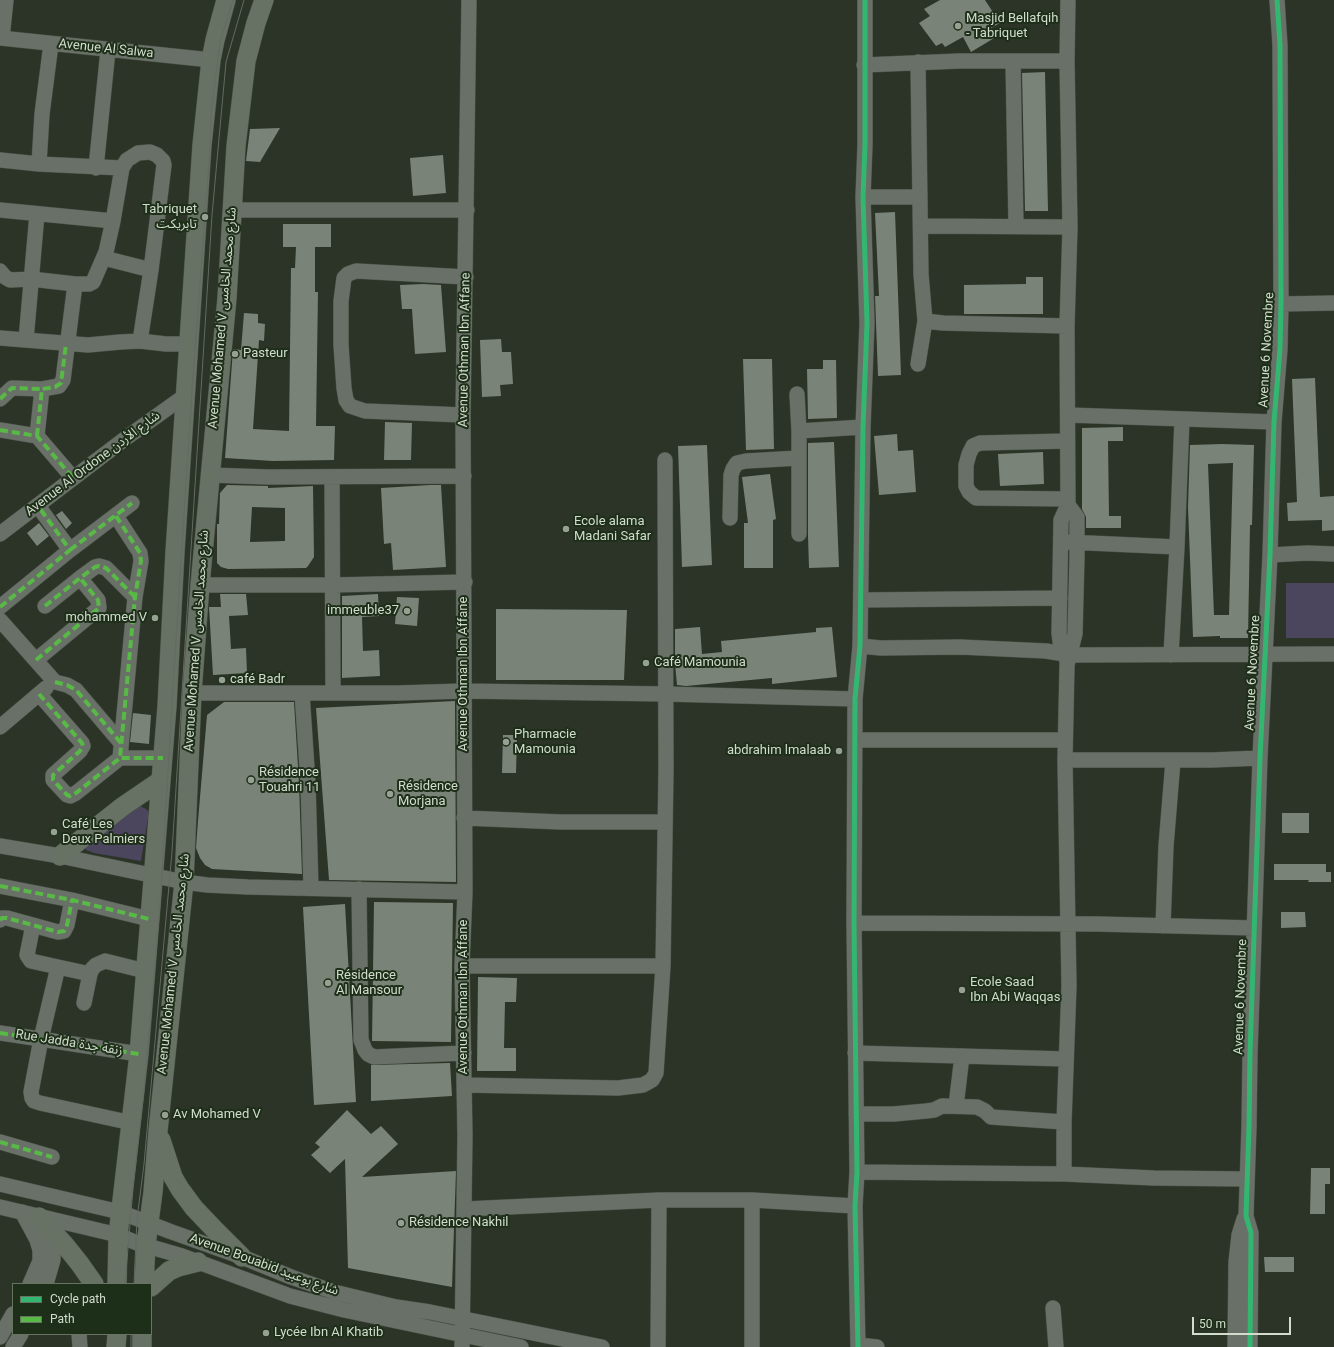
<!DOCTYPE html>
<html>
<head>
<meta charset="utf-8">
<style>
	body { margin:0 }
	#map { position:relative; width:1334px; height:1347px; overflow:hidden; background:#2b3427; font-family:Roboto,sans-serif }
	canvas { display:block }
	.legend { position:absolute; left:12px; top:1283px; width:140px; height:52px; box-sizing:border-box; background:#1e2f19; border:1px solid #667461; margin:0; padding:5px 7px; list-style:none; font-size:12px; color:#d1dccd }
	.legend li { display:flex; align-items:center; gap:8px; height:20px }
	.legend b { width:20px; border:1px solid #667461 }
	.scale { position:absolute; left:1192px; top:1317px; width:99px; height:18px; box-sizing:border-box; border:2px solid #d1dccd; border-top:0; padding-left:5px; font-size:12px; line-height:14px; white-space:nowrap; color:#d1dccd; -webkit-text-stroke:3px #1e2f19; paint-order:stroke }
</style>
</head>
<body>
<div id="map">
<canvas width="1334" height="1347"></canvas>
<ul class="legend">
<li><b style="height:5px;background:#33b770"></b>Cycle path</li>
<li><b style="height:5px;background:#58b947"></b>Path</li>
</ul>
<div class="scale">50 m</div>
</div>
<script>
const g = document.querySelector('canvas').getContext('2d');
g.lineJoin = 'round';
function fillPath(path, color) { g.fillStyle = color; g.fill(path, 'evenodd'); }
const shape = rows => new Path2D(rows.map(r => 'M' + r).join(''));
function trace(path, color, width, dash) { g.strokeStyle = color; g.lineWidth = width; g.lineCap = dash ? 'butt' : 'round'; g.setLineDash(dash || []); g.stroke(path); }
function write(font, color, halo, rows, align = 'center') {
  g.font = font + ' Roboto,"Noto Sans Arabic",sans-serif'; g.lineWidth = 4; g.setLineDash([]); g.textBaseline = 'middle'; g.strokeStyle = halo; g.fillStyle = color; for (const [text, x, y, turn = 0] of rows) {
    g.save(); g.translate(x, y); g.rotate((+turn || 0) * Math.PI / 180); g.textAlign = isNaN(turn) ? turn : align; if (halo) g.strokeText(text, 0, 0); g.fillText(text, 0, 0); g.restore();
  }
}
fillPath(shape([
	[1286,583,1334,583,1334,638,1286,638],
	[140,806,146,809,149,812,141,861,94,853,86,850,85,847,86,843]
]), '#4b455d');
fillPath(shape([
	[940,0,985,0,1000,23,991,28,996,37,971,52,963,37,945,47,942,43,936,46,919,23,930,16,924,9],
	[1045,72,1048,211,1025,211,1022,73],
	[280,128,260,162,246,161,250,129],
	[443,155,446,193,413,196,410,158],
	[895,212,901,375,878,376,875,296,879,296,875,213],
	[283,224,331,224,331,247,315,247,315,292,318,292,316,426,335,426,334,460,273,461,225,458,233,349,241,350,244,313,258,314,258,323,265,324,264,341,259,340,253,429,289,431,291,268,295,268,296,247,283,247],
	[1026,277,1043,277,1043,314,964,314,964,285,1026,284],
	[423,284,441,285,446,352,415,354,412,309,402,309,400,285],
	[501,339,502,352,511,352,513,384,500,385,501,396,482,397,480,340],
	[743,359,772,359,774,449,746,450],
	[823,360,836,360,837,418,808,419,807,369,823,369],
	[1315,378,1320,497,1334,496,1334,530,1322,531,1322,520,1288,521,1287,503,1297,502,1292,379],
	[385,422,412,423,411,460,384,460],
	[1123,427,1123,441,1108,441,1109,516,1121,516,1121,528,1086,528,1086,517,1082,509,1082,428],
	[897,434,898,451,913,450,916,492,879,495,874,436],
	[834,442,839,567,809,568,808,536,808,443],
	[1222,444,1254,445,1252,525,1250,525,1248,638,1220,638,1220,636,1193,637,1188,507,1190,445],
	[1233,463,1229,615,1214,615,1208,464],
	[707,445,712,565,682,567,678,446],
	[1043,452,1044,484,1000,486,998,454],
	[770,474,776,519,773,520,773,568,744,568,744,523,748,523,742,477],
	[227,485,268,486,268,488,313,486,314,557,308,566,306,568,228,569,221,567,217,563,217,524,219,524,220,493],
	[252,507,285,508,285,541,250,542],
	[430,485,441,485,446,567,393,570,391,543,384,544,381,488],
	[62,511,72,523,66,529,56,515],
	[39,523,49,536,37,546,27,533],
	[220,594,246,594,248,615,229,616,231,649,246,648,247,673,213,675,209,607,221,607],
	[378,594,379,616,362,617,363,651,379,650,380,676,342,678,342,596],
	[397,597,419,598,417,626,395,624],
	[496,609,627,610,624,680,496,680],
	[700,627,702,654,722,652,721,641,816,632,816,628,832,627,837,677,772,684,772,678,686,686,677,685,675,664,675,629],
	[455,701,456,882,329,880,316,708],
	[224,702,294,702,299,783,302,874,212,869,205,865,200,858,196,848,198,821,207,715],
	[133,713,151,715,149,744,130,742],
	[503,735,517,735,516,773,502,773],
	[1282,813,1309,813,1309,833,1282,833],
	[1274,864,1326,864,1326,872,1331,872,1331,882,1308,882,1309,880,1274,880],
	[374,902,453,903,451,1042,372,1041],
	[345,904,356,1102,314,1105,303,907],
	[1281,912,1305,912,1306,927,1281,928],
	[478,977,517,978,516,1002,505,1002,504,1048,516,1048,516,1071,477,1071],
	[450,1063,452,1096,371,1101,371,1065],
	[347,1110,371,1134,381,1126,398,1144,362,1177,456,1171,452,1287,348,1268,345,1159,330,1173,311,1155,320,1147,315,1143],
	[1311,1168,1330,1168,1330,1184,1325,1184,1325,1214,1310,1214],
	[1264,1257,1294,1257,1294,1272,1265,1272]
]), '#7a8377');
const minor = shape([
	[0,38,211,60],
	[2,38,6,0],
	[1013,61,1016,226],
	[918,62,921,274,925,321,943,323,1067,326],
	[864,65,959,61,1067,61],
	[0,160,39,164,122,168],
	[39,164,42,114,51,44],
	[96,168,108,50],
	[863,197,920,197],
	[0,210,113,221],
	[233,210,467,210],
	[921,226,1070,227],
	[104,258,151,270],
	[0,271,5,277,10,280,31,279,75,284,89,284,93,282,106,252,113,221,122,168,127,160,138,153,150,152,157,155,163,161,164,165,151,270,140,341],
	[1281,304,1334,303],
	[0,338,88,345,120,342,140,341,166,344,189,344],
	[26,340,37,214],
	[918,364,925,321],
	[797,394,799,431,799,534],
	[0,399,12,388,42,389],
	[463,415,365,411,350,406,346,400,344,388,341,345,341,301,344,278,348,274,356,271,466,277],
	[1068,415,1274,422],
	[0,430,37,436,73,478],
	[799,431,863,427],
	[37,436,42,389,59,386,63,380,75,284],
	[1067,441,980,443,973,446,969,454,966,465,966,486,969,492,976,498,1068,499],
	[209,475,268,477,464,476],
	[332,477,333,692],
	[116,516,140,553,141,561,135,597,120,758,163,758],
	[730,518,731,475,733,469,737,463,746,461,799,458],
	[0,534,126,438,186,395],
	[1067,542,1177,547],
	[70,550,132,503],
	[1270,555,1307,553,1334,554],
	[200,585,333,585,465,582],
	[861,600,1060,598],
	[45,606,80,578,95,567,99,566,106,568,135,597],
	[0,607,70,550,38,506],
	[0,620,55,682,67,685,76,690,121,743],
	[860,646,881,648,960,647,1046,651,1071,655,1334,654],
	[1171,655,1177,547,1182,419],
	[36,660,99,608,98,600,80,578],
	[1067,661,1060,641,1059,633,1061,520,1068,505,1067,326,1070,227,1067,61,1068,0],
	[192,693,398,693,463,691,665,694,855,699],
	[302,693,308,783,311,888],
	[39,694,82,743,83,746,80,751,53,775,53,780,67,795,70,796,76,793,120,758],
	[0,727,46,688],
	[856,740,1065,740],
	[1065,760,1212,760,1260,758],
	[464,818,561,822,664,822],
	[0,846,60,856,184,882,207,885,248,887,465,892],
	[0,886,72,900,149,919],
	[359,889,361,1040,365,1050,368,1054,374,1057,464,1053],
	[0,920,2,918,7,918,58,932,64,931,67,925,72,900],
	[854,923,1098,924,1254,928],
	[33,925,27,955,31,961,58,967,41,1039,31,1092,32,1098,34,1101,40,1103,132,1123],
	[1163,926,1166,846,1173,761],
	[462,966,663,966],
	[58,967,90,974,92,969,96,965,105,961,145,971],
	[84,1003,90,974],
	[0,1033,139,1054],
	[855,1053,1066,1059],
	[464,1085,618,1088,643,1085,652,1080,656,1073,663,966,666,770,665,460],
	[956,1106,962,1056],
	[856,1114,894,1114,926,1111,934,1110,942,1106,977,1107,985,1111,991,1117,1064,1122],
	[0,1142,52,1157],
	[857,1172,1064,1174,1154,1178,1247,1179],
	[1064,1174,1064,1122,1069,986,1065,760,1067,665,1075,634,1077,557,1077,517,1068,505],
	[0,1184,120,1212,169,1231,242,1257,291,1277,334,1292,396,1307,430,1312,602,1347],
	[752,1200,752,1347],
	[0,1207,118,1235,137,1243,182,1256,290,1296,344,1310,521,1347],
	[465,1209,659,1200,752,1200,855,1206],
	[22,1212,37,1240,40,1250,40,1261,30,1284],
	[40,1225,53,1252,53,1260,46,1284],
	[1053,1308,1056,1347],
	[79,1334,80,1347],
	[0,1337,13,1314],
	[858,1345,877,1347],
	[13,1347,21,1334],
	[462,1347,465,1136,462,966,465,892,463,415,469,0],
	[658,1347,659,1200],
	[858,1347,855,1206,857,1172,854,923,855,699,860,646,863,427,867,323,863,197,865,145,865,0],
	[1235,1347,1236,1262,1239,1235,1244,1219,1246,1216],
	[1250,1347,1251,1233,1246,1216,1249,1126,1250,1054,1260,758,1270,555,1274,422,1280,349,1281,304,1280,45,1277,0]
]);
const major = shape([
	[60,856,122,807,160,781],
	[161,1140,173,1177,180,1189,194,1208,214,1229,242,1257],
	[39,1217,64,1244,80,1264,94,1284],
	[117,1284,118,1235,139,1054,167,706,175,552,202,145,211,60,215,40,226,0],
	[144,1284,146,1245,153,1192,158,1131,184,882,192,693,200,585,227,298,236,146,246,61,256,23,264,0],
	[151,1287,169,1271,178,1267,198,1262],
	[116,1347,117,1334],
	[142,1347,142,1334]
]);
trace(minor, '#495146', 16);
trace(major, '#495146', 20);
trace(minor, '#697067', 15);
trace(major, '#677164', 19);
trace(shape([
	[125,1284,133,1189,144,1091,160,906,174,671,192,390,210,149,211,113,220,42,233,0],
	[134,1284,137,1219,144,1164,172,852,212,215,226,62,244,0],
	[131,1347,131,1334]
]), '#646b62', 1);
trace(shape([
	[0,399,12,388,42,389],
	[0,430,37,436,73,478],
	[37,436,42,389,55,387,61,383,66,344],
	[116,516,140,553,141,561,135,597,120,758,163,758],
	[70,550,132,503],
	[45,606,80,578,95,567,99,566,106,568,135,597],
	[0,607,70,550,38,506],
	[36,660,99,608,98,600,80,578],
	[55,682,67,685,76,690,121,743],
	[39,694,82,743,83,746,80,751,53,775,53,780,67,795,70,796,76,793,120,758],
	[0,886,72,900,149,919],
	[0,920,2,918,7,918,58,932,64,931,67,925,72,900],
	[0,1033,139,1054],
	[0,1142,52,1157]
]), '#58b947', 4, [8, 4]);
trace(shape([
	[858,1347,855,1206,857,1172,854,923,855,699,860,646,863,427,867,323,863,197,865,145,865,0],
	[1250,1347,1251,1233,1246,1216,1249,1126,1250,1054,1260,758,1270,555,1274,422,1280,349,1281,304,1280,45,1277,0]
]), '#33b770', 5);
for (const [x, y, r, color] of [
	[958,26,4,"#97a193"],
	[205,217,4,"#97a193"],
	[235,354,4,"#97a193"],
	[566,529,4,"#97a193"],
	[407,611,4,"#97a193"],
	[155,618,4,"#97a193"],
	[646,663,4,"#97a193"],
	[222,680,4,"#97a193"],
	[506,742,4,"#97a193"],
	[839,751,4,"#97a193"],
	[251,780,4,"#97a193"],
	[390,794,4,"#97a193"],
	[54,832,4,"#97a193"],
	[328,983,4,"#97a193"],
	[962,990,4,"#97a193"],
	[165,1115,4,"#97a193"],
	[401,1223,4,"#97a193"],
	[266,1333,4,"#97a193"]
]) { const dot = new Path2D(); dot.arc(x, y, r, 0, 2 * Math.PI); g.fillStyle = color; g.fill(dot); trace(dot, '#1e2f19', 1.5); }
write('13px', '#d1dccd', '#1e2f19', [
	["Masjid Bellafqih",966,19],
	["- Tabriquet",966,34],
	["Tabriquet",197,210,"right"],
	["تابريكت",197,225,"right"],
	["Pasteur",243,354],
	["Ecole alama",574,522],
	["Madani Safar",574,537],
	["immeuble37",399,611,"right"],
	["mohammed V",147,618,"right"],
	["Café Mamounia",654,663],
	["café Badr",230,680],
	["Pharmacie",514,735],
	["Mamounia",514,750],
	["abdrahim lmalaab",831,751,"right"],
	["Résidence",259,773],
	["Touahri 11",259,788],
	["Résidence",398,787],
	["Morjana",398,802],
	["Café Les",62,825],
	["Deux Palmiers",62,840],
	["Résidence",336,976],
	["Al Mansour",336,991],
	["Ecole Saad",970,983],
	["Ibn Abi Waqqas",970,998],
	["Av Mohamed V",173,1115],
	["Résidence Nakhil",409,1223],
	["Lycée Ibn Al Khatib",274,1333]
], 'left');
write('13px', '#d1dccd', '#1e2f19', [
	["Avenue Al Salwa",106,49,6],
	["Avenue Mohamed V شارع محمد الخامس",223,318,-85],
	["Avenue Othman Ibn Affane",465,350,-89],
	["Avenue 6 Novembre",1267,350,-87],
	["Avenue Al Ordone شارع الأردن",93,464,-37],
	["Avenue Mohamed V شارع محمد الخامس",197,641,-86],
	["Avenue 6 Novembre",1253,673,-87],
	["Avenue Othman Ibn Affane",464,674,-90],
	["Avenue Mohamed V شارع محمد الخامس",174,964,-84],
	["Avenue Othman Ibn Affane",464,997,-90],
	["Avenue 6 Novembre",1241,997,-88],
	["Rue Jadda زنقة جدة",69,1043,9],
	["Avenue Bouabid شارع بوعبيد",264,1265,20]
]);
</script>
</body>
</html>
